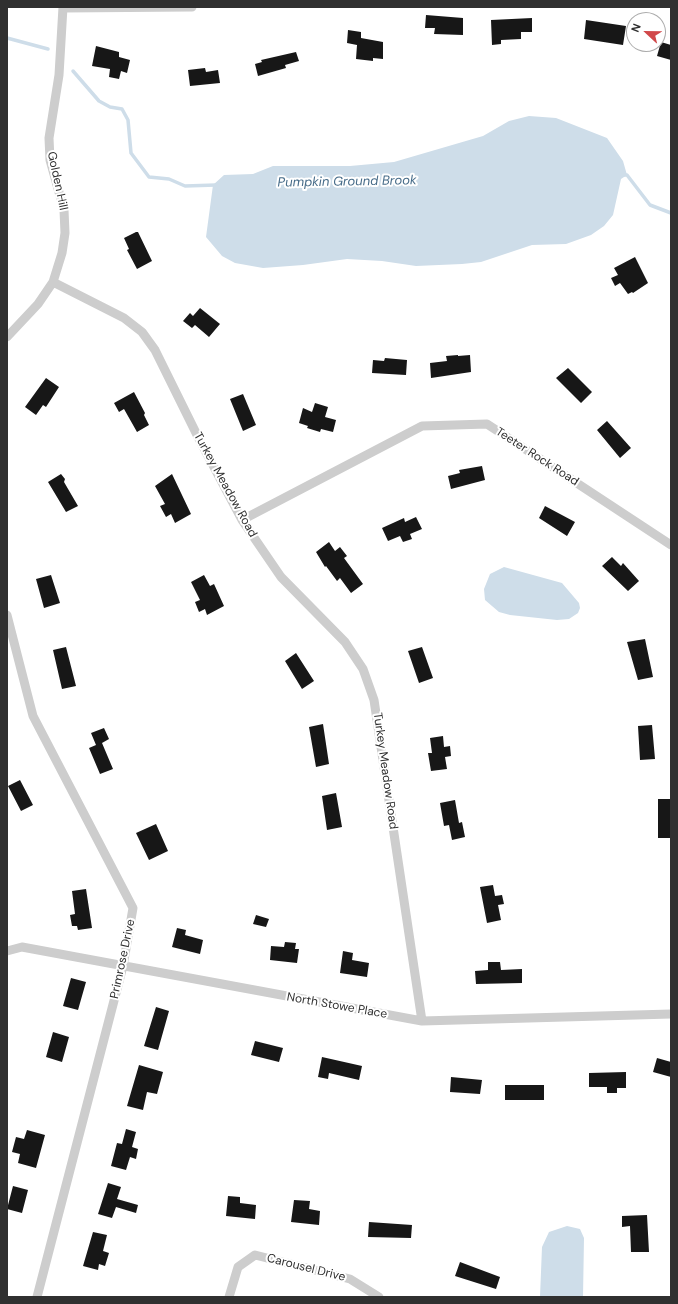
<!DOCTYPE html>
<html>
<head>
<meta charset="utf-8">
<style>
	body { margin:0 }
	#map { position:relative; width:678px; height:1304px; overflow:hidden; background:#fff; font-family:"DM Sans",sans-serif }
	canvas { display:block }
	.frame { position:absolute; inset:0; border:8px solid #303030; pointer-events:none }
	.north { position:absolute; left:626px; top:12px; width:40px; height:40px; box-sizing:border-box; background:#fff; border:1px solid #acacac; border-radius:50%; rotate:292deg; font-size:11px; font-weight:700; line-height:16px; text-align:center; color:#303030 }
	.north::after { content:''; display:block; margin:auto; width:14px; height:18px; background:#d1484a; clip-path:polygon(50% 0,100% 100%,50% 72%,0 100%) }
</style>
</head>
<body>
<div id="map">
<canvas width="678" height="1304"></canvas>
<div class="frame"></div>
<div class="north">N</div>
</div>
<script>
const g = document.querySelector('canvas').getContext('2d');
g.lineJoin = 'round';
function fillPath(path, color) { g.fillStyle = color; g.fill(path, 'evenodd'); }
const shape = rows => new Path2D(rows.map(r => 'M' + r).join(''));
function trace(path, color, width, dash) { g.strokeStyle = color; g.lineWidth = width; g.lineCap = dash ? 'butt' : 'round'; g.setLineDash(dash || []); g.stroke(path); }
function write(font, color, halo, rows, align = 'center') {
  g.font = font + ' "DM Sans",sans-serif'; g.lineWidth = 4; g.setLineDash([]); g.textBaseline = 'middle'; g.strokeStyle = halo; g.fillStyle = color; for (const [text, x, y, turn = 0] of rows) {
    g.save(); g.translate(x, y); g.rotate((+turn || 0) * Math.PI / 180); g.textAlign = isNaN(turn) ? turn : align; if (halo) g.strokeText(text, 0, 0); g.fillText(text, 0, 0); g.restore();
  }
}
fillPath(shape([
	[529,116,556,118,607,138,623,161,627,175,621,179,613,215,604,226,591,235,566,244,532,245,481,262,462,264,416,266,382,261,347,259,303,265,263,268,235,263,222,256,206,237,213,185,224,175,253,174,273,166,350,166,394,162,483,136,509,121],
	[504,567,562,583,579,603,580,608,578,613,569,619,557,620,510,615,499,612,485,600,484,589,490,574],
	[567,1226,580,1229,584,1238,583,1297,540,1297,542,1247,549,1232]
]), '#cedde9');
trace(shape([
	[7,38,48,49],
	[73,71,99,101,110,107,122,109,128,120,131,153,149,177,169,179,185,186,216,185],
	[622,175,627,175,650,205,671,213]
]), '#cedde9', 3.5);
fillPath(shape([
	[426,15,463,18,463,35,434,34,435,28,425,28],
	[532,18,532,32,521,32,521,39,501,40,501,44,492,45,491,20],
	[586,20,626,26,623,45,584,39],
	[348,30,361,32,361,38,383,42,383,59,373,58,373,61,356,59,357,45,347,43],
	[661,42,671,45,671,60,657,56],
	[96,46,119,52,119,57,130,60,127,73,121,71,119,79,109,77,110,69,92,66],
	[296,52,299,61,285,65,286,68,258,76,255,64,262,62,261,60],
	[205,68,206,72,218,70,220,83,190,86,188,70],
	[136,232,138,232,152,261,137,269,127,250,129,249,124,238],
	[635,257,648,283,633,293,632,292,628,294,620,283,615,286,611,278,618,275,614,268],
	[200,308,220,324,209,337,195,325,192,328,183,321,190,313,193,316],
	[458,355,458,356,470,355,471,372,431,378,430,363,447,361,446,356],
	[385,358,407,360,406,375,372,373,373,360,384,361],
	[568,368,592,392,581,403,556,378],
	[46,378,59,387,46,407,43,405,36,415,25,407],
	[134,392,145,413,144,415,149,425,137,432,124,409,119,412,114,403],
	[243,394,256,425,243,431,230,399],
	[315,403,328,407,325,417,336,420,333,432,321,429,320,432,307,428,308,426,299,423,303,408,312,412],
	[607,421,631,448,620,458,597,430],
	[482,466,485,480,451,489,448,476,460,473,459,470],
	[61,474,65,479,64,482,78,506,66,512,48,482],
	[172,474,191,514,175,523,171,514,166,517,160,506,165,504,155,486],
	[545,506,575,522,567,536,539,518],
	[416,517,422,529,410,534,412,539,403,542,400,536,388,541,382,528,404,518,405,522],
	[329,542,335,551,340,547,347,556,344,558,363,584,351,593,340,578,337,581,326,566,325,567,316,552],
	[612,557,621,566,623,563,639,581,628,591,602,566],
	[51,575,60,603,44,608,36,579],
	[204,575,210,586,214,584,224,606,207,615,205,609,199,612,195,602,200,600,191,582],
	[645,639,653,677,638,680,627,642],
	[66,647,76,686,62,689,53,650],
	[422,647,433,678,419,683,408,651],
	[296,653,314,681,302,689,285,661],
	[323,724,329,764,316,767,309,727],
	[652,725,655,759,640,760,638,726],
	[104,728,109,739,102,743,113,769,100,774,89,748,96,745,91,733],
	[443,736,444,747,450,746,451,756,445,757,447,769,431,771,428,753,432,753,430,738],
	[20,780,33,805,21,811,8,786],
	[336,793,342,827,327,830,322,796],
	[658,799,671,799,671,838,658,838],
	[455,800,459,823,462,822,465,837,452,840,449,825,444,826,440,803],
	[156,824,168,851,149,860,136,833],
	[493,885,495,896,502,895,504,904,498,905,501,920,487,923,480,887],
	[86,889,92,928,78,930,77,926,72,926,70,915,75,914,72,891],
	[256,915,269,919,266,927,253,924],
	[177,928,186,930,185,935,203,940,200,954,172,947],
	[285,942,296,943,295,949,299,949,297,963,270,960,271,946,284,947],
	[343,951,353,953,352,960,369,963,367,977,340,973],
	[488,962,500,962,501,970,522,969,522,983,476,984,475,971,488,970],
	[71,978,86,982,78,1010,63,1006],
	[156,1007,169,1011,158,1050,144,1046],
	[53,1032,69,1037,62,1062,46,1057],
	[255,1041,283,1048,279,1062,251,1055],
	[322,1057,362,1066,359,1080,329,1073,328,1079,318,1077],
	[657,1058,671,1062,671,1077,653,1072],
	[139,1065,163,1072,157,1094,147,1092,143,1110,127,1106],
	[626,1072,626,1088,617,1088,617,1093,607,1093,607,1087,589,1087,589,1073],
	[451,1077,482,1080,480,1094,450,1092],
	[505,1085,544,1085,544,1100,505,1100],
	[126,1129,136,1132,132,1147,138,1149,136,1159,130,1157,126,1170,111,1166,117,1143,122,1144],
	[27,1130,45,1135,36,1168,18,1163,20,1154,12,1152,16,1137,24,1139],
	[108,1183,121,1187,117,1199,138,1205,136,1213,116,1207,112,1218,98,1214],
	[13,1186,28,1190,22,1213,7,1209],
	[228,1196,240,1197,240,1203,256,1205,255,1219,226,1216],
	[294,1200,310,1201,309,1209,320,1211,319,1225,291,1222],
	[647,1215,649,1252,631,1252,630,1226,622,1227,622,1216],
	[369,1222,412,1225,411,1238,368,1237],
	[93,1232,107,1235,103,1251,109,1253,105,1266,99,1264,98,1270,83,1266],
	[460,1262,500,1277,496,1289,455,1276]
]), '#171717');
trace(shape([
	[63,8,192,7],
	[53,282,124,318,142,332,155,350,198,437,242,520,281,577,345,642,363,669,374,700,422,1021],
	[7,337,38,304,53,282,62,253,65,233,64,210,50,160,49,138,59,75,63,7],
	[242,520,422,426,487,424,671,545],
	[7,615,33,716,133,908,123,966,37,1297],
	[7,951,22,947,422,1021,671,1014],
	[229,1297,238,1267,255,1255,350,1279,379,1297]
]), '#cdcdcd', 9);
write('12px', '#303030', '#fff', [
	["Golden Hill",57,181,78],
	["Teeter Rock Road",537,457,33],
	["Turkey Meadow Road",225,485,61],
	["Turkey Meadow Road",385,771,82],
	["Primrose Drive",123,959,-78],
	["North Stowe Place",337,1006,10],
	["Carousel Drive",306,1268,14]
]);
write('italic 13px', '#476c89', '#fff', [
	["Pumpkin Ground Brook",347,182,-1]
]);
</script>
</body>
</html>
